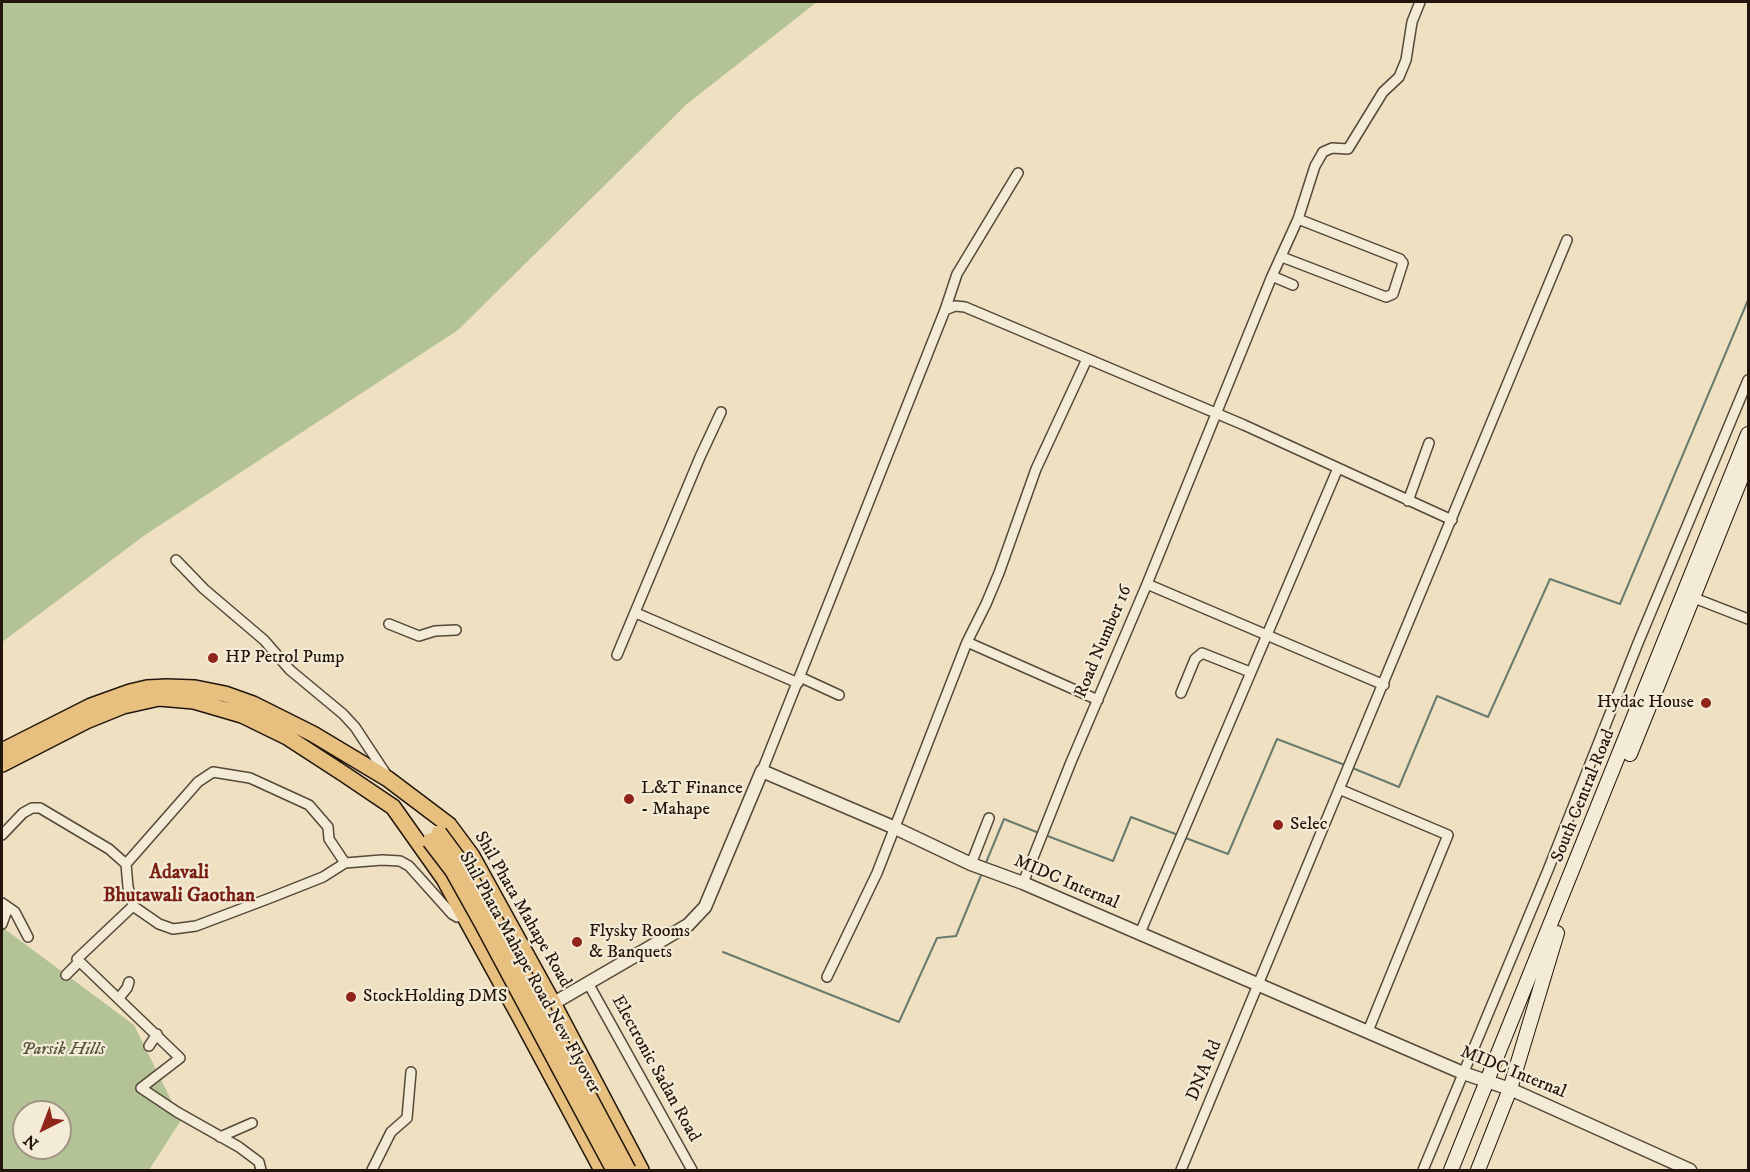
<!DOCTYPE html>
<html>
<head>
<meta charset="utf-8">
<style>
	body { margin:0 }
	#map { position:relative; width:1750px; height:1172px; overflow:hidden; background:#eee0c0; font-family:"IM FELL DW Pica",serif }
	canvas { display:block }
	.frame { position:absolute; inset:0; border:3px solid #21150c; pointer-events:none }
	.north { position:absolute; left:12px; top:1100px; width:60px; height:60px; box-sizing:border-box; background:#f4ebd6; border:2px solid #a09585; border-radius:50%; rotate:222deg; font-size:16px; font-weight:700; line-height:24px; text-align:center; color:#21150c }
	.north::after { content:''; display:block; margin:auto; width:21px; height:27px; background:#8f2418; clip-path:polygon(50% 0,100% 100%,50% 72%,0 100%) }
</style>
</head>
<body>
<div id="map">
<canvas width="1750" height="1172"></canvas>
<div class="frame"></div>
<div class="north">N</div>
</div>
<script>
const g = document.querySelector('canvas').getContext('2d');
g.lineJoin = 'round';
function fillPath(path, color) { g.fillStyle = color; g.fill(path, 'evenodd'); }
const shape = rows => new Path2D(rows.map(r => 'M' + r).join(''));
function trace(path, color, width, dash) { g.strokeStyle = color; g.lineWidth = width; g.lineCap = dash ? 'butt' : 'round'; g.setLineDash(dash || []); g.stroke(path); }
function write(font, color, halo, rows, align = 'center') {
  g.font = font + ' "IM FELL DW Pica",serif'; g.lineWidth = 4.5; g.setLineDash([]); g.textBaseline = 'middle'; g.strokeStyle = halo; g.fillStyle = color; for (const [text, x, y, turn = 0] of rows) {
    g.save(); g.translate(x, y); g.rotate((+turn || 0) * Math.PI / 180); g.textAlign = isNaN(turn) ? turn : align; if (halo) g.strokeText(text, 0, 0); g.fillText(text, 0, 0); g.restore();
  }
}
fillPath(shape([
	[2,2,817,2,687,104,458,330,145,535,2,642],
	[2,927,134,1025,177,1112,183,1117,149,1170,2,1170],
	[24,1112,60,1112,60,1148,24,1148]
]), '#b3c396');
trace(shape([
	[1350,767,1399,787,1437,696,1488,717,1550,579,1620,604,1748,300],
	[1045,835,1113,861,1131,817,1178,835],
	[1183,837,1228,854,1277,739,1345,765],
	[985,865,1004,819,1039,833],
	[723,952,899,1022,937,938,956,936,982,873]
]), '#697a6e', 2);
const minor = shape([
	[1282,257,1386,297,1393,294,1403,263,1400,259,1298,219],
	[1272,276,1293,285],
	[945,310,957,274,1018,173],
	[1408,501,1429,443],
	[176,560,204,589,264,640,290,670,343,714,355,727,386,774],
	[1147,584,1384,685],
	[1689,596,1748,619],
	[636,613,798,683],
	[389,624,419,636,435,631,456,630],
	[967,642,1098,700],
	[617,655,700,457,721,412],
	[800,677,839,695],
	[1181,693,1195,659,1202,653,1250,672],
	[762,771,945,310,955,306,965,307,1244,425,1452,520],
	[1339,789,1448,835,1368,1031],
	[2,835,23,813,32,808,40,808,109,849,126,864,128,887,133,906,159,924,173,929,196,926,270,898,323,877,345,863,382,860,400,861,409,866,452,914,457,917,467,913],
	[126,864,198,782,213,772,250,778,309,805,328,827,329,839,345,863],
	[971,864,989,818],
	[1023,883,1071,762,1147,584,1272,276,1298,219,1315,166,1323,152,1332,148,1348,149,1383,92,1399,77,1406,60,1412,22,1420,2],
	[2,903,15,912,28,937],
	[133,906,77,959,180,1058,141,1088,177,1112,239,1147,259,1162,261,1170],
	[2,924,8,907],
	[1140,933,1338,468],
	[66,975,79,962],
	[827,977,877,873,967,642,986,604,999,573,1036,469,1087,359],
	[588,983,692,1170],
	[119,998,127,988,129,982],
	[149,1046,157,1034],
	[220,1137,252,1123],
	[372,1170,391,1132,407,1118,411,1072],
	[1181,1170,1567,240],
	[1423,1170,1548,870,1638,643,1748,380]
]);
const tertiary = shape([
	[547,1007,688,925,705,907,762,771,893,827,971,864,1023,883,1463,1073,1510,1089,1690,1170]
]);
const secondary = shape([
	[1630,754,1748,461],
	[1451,1170,1748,434],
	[1478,1170,1510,1089,1557,933]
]);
const primary = shape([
	[2,751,91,706,130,692,147,688,167,687,195,688,225,694,253,704,313,734,388,779,449,825,472,856,553,1003,641,1170],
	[2,764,86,721,123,706,159,698,194,701,242,715,287,737,344,774,393,807,444,879,522,1021,602,1170]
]);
trace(minor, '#544839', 12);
trace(tertiary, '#544839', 15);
trace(secondary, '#21150c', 16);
trace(primary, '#21150c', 18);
trace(minor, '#f4ebd6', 9);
trace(tertiary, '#f4ebd6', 12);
trace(secondary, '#f4ebd6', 14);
trace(primary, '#e7c080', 15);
const primaryBridge = shape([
	[439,833,462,864,492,915,628,1170],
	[430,841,453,871,482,923,614,1170]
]);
trace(primaryBridge, '#21150c', 18, []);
trace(primaryBridge, '#e7c080', 15);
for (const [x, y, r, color] of [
	[213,658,6,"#8f2418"],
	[1706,703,6,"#8f2418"],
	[629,799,6,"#8f2418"],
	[1278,825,6,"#8f2418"],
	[577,942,6,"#8f2418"],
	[351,997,6,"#8f2418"]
]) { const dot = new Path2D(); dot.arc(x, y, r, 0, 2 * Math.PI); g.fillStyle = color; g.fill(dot); trace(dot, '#f4ebd6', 2); }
write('18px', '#21150c', '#f4ebd6', [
	["Road Number 16",1104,642,-67],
	["South Central Road",1584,796,-68],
	["MIDC Internal",1066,883,23],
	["Shil Phata Mahape Road",522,910,60],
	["Shil Phata Mahape Road New Flyover",529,973,61],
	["Electronic Sadan Road",655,1069,61],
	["DNA Rd",1205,1071,-67],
	["MIDC Internal",1513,1073,22]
]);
write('18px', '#21150c', '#f4ebd6', [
	["HP Petrol Pump",225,658],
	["Hydac House",1694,703,"right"],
	["L&T Finance",641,789],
	["- Mahape",641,810],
	["Selec",1290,825],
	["Flysky Rooms",589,932],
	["& Banquets",589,953],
	["StockHolding DMS",363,997]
], 'left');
write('italic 18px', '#54523c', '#f4ebd6', [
	["Parsik Hills",63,1050]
]);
write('bold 20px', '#7a1f14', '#f4ebd6', [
	["Adavali",179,874],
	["Bhutawali Gaothan",179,897]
]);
</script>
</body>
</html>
